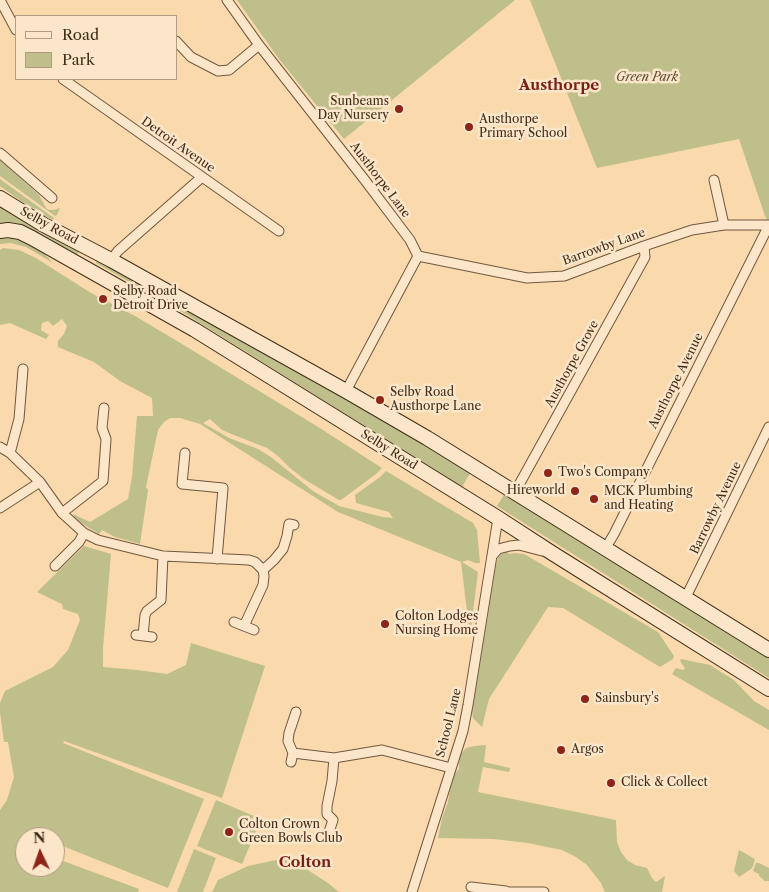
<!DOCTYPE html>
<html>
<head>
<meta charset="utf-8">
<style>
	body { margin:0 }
	#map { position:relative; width:769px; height:892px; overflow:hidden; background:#fad9ad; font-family:"Libre Caslon Text",serif }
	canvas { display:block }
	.legend { position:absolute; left:15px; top:15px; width:162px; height:65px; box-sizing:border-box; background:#fce6ca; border:1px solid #b29c83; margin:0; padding:6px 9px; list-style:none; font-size:15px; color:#422d19 }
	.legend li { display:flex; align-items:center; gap:10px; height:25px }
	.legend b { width:25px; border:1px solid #b29c83 }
	.north { position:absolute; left:15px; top:827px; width:50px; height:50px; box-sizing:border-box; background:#fce6ca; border:1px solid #b29c83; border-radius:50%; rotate:357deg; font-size:14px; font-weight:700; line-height:20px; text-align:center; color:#422d19 }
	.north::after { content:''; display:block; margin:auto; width:18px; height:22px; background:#8f2418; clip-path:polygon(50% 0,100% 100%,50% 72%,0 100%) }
</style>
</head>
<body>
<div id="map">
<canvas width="769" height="892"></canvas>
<ul class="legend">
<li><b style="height:6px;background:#fce6ca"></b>Road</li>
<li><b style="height:14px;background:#bebf8a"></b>Park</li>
</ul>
<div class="north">N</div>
</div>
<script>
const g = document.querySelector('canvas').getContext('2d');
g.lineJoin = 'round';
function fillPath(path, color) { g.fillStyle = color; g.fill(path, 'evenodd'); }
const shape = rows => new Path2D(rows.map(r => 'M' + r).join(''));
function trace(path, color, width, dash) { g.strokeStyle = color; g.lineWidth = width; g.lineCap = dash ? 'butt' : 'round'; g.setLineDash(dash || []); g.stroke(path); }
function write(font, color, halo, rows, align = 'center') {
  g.font = font + ' "Libre Caslon Text",serif'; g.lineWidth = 5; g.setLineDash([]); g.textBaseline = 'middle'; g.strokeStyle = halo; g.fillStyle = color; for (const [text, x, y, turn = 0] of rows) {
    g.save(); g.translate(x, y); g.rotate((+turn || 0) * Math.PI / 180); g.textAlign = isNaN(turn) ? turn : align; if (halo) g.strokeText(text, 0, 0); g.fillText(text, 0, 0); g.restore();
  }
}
fillPath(shape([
	[237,0,515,0,344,139,279,59],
	[530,0,769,0,769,220,767,220,765,216,739,139,597,168],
	[0,159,39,195,46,208,49,210,53,210,60,208,57,215,55,216,0,176],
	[0,179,54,218,53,220,41,214,37,209,32,208,21,201,0,186],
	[0,203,80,250,77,255,42,234,20,224,12,222,0,223],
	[7,237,24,240,37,246,53,263,26,247,18,245,11,243,0,244,0,238],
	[3,248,19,250,36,258,91,293,135,316,177,341,315,425,382,468,376,474,341,500,339,500,304,479,290,468,278,456,267,448,234,435,222,430,210,419,203,423,229,438,258,449,271,457,313,491,339,506,383,517,393,518,389,512,356,503,355,495,380,477,386,471,473,523,477,530,480,563,475,563,468,560,462,562,478,572,470,636,461,562,338,512,200,424,180,418,170,418,164,422,158,430,146,487,148,490,140,544,115,537,102,530,99,534,75,519,73,514,90,522,128,499,132,477,137,416,153,416,152,398,120,381,94,362,58,347,58,341,64,334,67,326,62,319,53,326,48,321,42,323,41,330,49,335,46,339,10,323,0,325,0,250],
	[98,257,273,354,471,472,462,487,184,313,96,263],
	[505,493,769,658,769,678,497,506],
	[84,546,111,554,103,648,103,667,137,670,167,674,186,665,191,643,265,666,222,798,64,741,63,743,204,799,168,888,55,843,55,837,40,837,27,832,20,843,25,845,25,867,55,867,55,858,139,889,138,892,0,892,0,810,7,800,14,777,8,742,4,742,0,712,0,703,5,691,53,667,68,650,80,620,78,614,63,609,62,604,37,592],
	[507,550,509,554,514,553,524,554,658,632,674,656,673,659,660,667,563,608,548,607,489,699,482,727,473,718,472,711,496,564,499,555],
	[681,659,710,665,734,680,754,701,769,710,769,730,672,674,676,668,683,670,685,668,680,661],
	[486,745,484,762,510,768,509,772,483,767,478,792,616,820,617,842,621,852,627,860,635,865,647,868,652,878,656,882,665,876,662,892,605,892,601,883,587,865,576,857,562,850,528,843,493,839,438,838,442,818,448,802,450,789,455,773,459,769,459,761,461,754,466,748,474,746],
	[216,800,261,819,242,864,197,846],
	[194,849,216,858,203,892,177,892],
	[739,850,755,859,753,866,751,869,739,877,734,871],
	[281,859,295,862,328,883,339,892,212,892,218,880,248,866],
	[756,863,759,863,769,868,769,881,764,881,763,879,759,876,759,874,753,871]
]), '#bebf8a');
const street = shape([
	[0,0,16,30],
	[227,0,259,45,364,179,410,240,418,256,346,391],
	[176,41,191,57,218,71,229,70,259,45],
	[63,79,279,231],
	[0,153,52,198],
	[714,180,724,225],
	[418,256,527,278,564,276,644,246,692,230,724,225,769,225],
	[111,260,118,251,202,177],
	[0,447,10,453,40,482,62,513,84,533,98,540,163,556,249,560,255,562,263,570,264,576,263,585,244,626],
	[10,453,19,419,23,369],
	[185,453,182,484,223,488,217,559],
	[515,492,645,257,644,246],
	[0,508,40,482],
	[62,513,103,481,106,439,102,428,104,408],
	[605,549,614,534,769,225],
	[492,556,498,549,510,546,519,545,542,551],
	[55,566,79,542,84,533],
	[263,570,274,560,283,549,287,536,289,524,294,525],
	[685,599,769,427],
	[234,622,254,630],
	[136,635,152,637],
	[143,636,145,615,147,611,161,600,163,556],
	[293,753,288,741,289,733,296,712],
	[291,762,293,753,334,758,382,750,451,768],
	[329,832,333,820,327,814,327,806,332,781,334,758],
	[471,887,506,891],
	[412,892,463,731,468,705,498,518],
	[506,892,544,892]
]);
const secondary = shape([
	[0,198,44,225,111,260,346,391,427,438,769,650],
	[0,231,8,230,20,232,32,238,195,330,498,518,552,553,769,689]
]);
trace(street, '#70583e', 11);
trace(secondary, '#422d19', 16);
trace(street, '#fce6ca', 9);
trace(secondary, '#fce6ca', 14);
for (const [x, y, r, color] of [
	[399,109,5,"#8f2418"],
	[469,127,5,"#8f2418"],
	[103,299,5,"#8f2418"],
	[380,400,5,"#8f2418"],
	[548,473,5,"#8f2418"],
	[575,491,5,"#8f2418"],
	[594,499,5,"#8f2418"],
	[385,624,5,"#8f2418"],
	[585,699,5,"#8f2418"],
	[561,750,5,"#8f2418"],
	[611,783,5,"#8f2418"],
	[229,832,5,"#8f2418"]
]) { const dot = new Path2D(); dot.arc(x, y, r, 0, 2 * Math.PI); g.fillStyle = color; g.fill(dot); trace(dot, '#fce6ca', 2); }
write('italic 12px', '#5b4a30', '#fce6ca', [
	["Green Park",647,78]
]);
write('12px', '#422d19', '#fce6ca', [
	["Sunbeams",389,102,"right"],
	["Day Nursery",389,116,"right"],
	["Austhorpe",479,120],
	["Primary School",479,134],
	["Selby Road",113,292],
	["Detroit Drive",113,306],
	["Selby Road",390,393],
	["Austhorpe Lane",390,407],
	["Two's Company",558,473],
	["Hireworld",565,491,"right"],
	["MCK Plumbing",604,492],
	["and Heating",604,506],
	["Colton Lodges",395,617],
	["Nursing Home",395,631],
	["Sainsbury's",595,699],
	["Argos",571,750],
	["Click & Collect",621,783],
	["Colton Crown",239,825],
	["Green Bowls Club",239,839]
], 'left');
write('12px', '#422d19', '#fce6ca', [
	["Detroit Avenue",178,145,35],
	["Austhorpe Lane",380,180,53],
	["Selby Road",49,226,29],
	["Barrowby Lane",604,247,-20],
	["Austhorpe Grove",572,364,-61],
	["Austhorpe Avenue",676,381,-63],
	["Selby Road",389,450,32],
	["Barrowby Avenue",716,508,-64],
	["School Lane",449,723,-76]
]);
write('bold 15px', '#7a1f14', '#fce6ca', [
	["Austhorpe",559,86],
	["Colton",305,863]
]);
</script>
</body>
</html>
